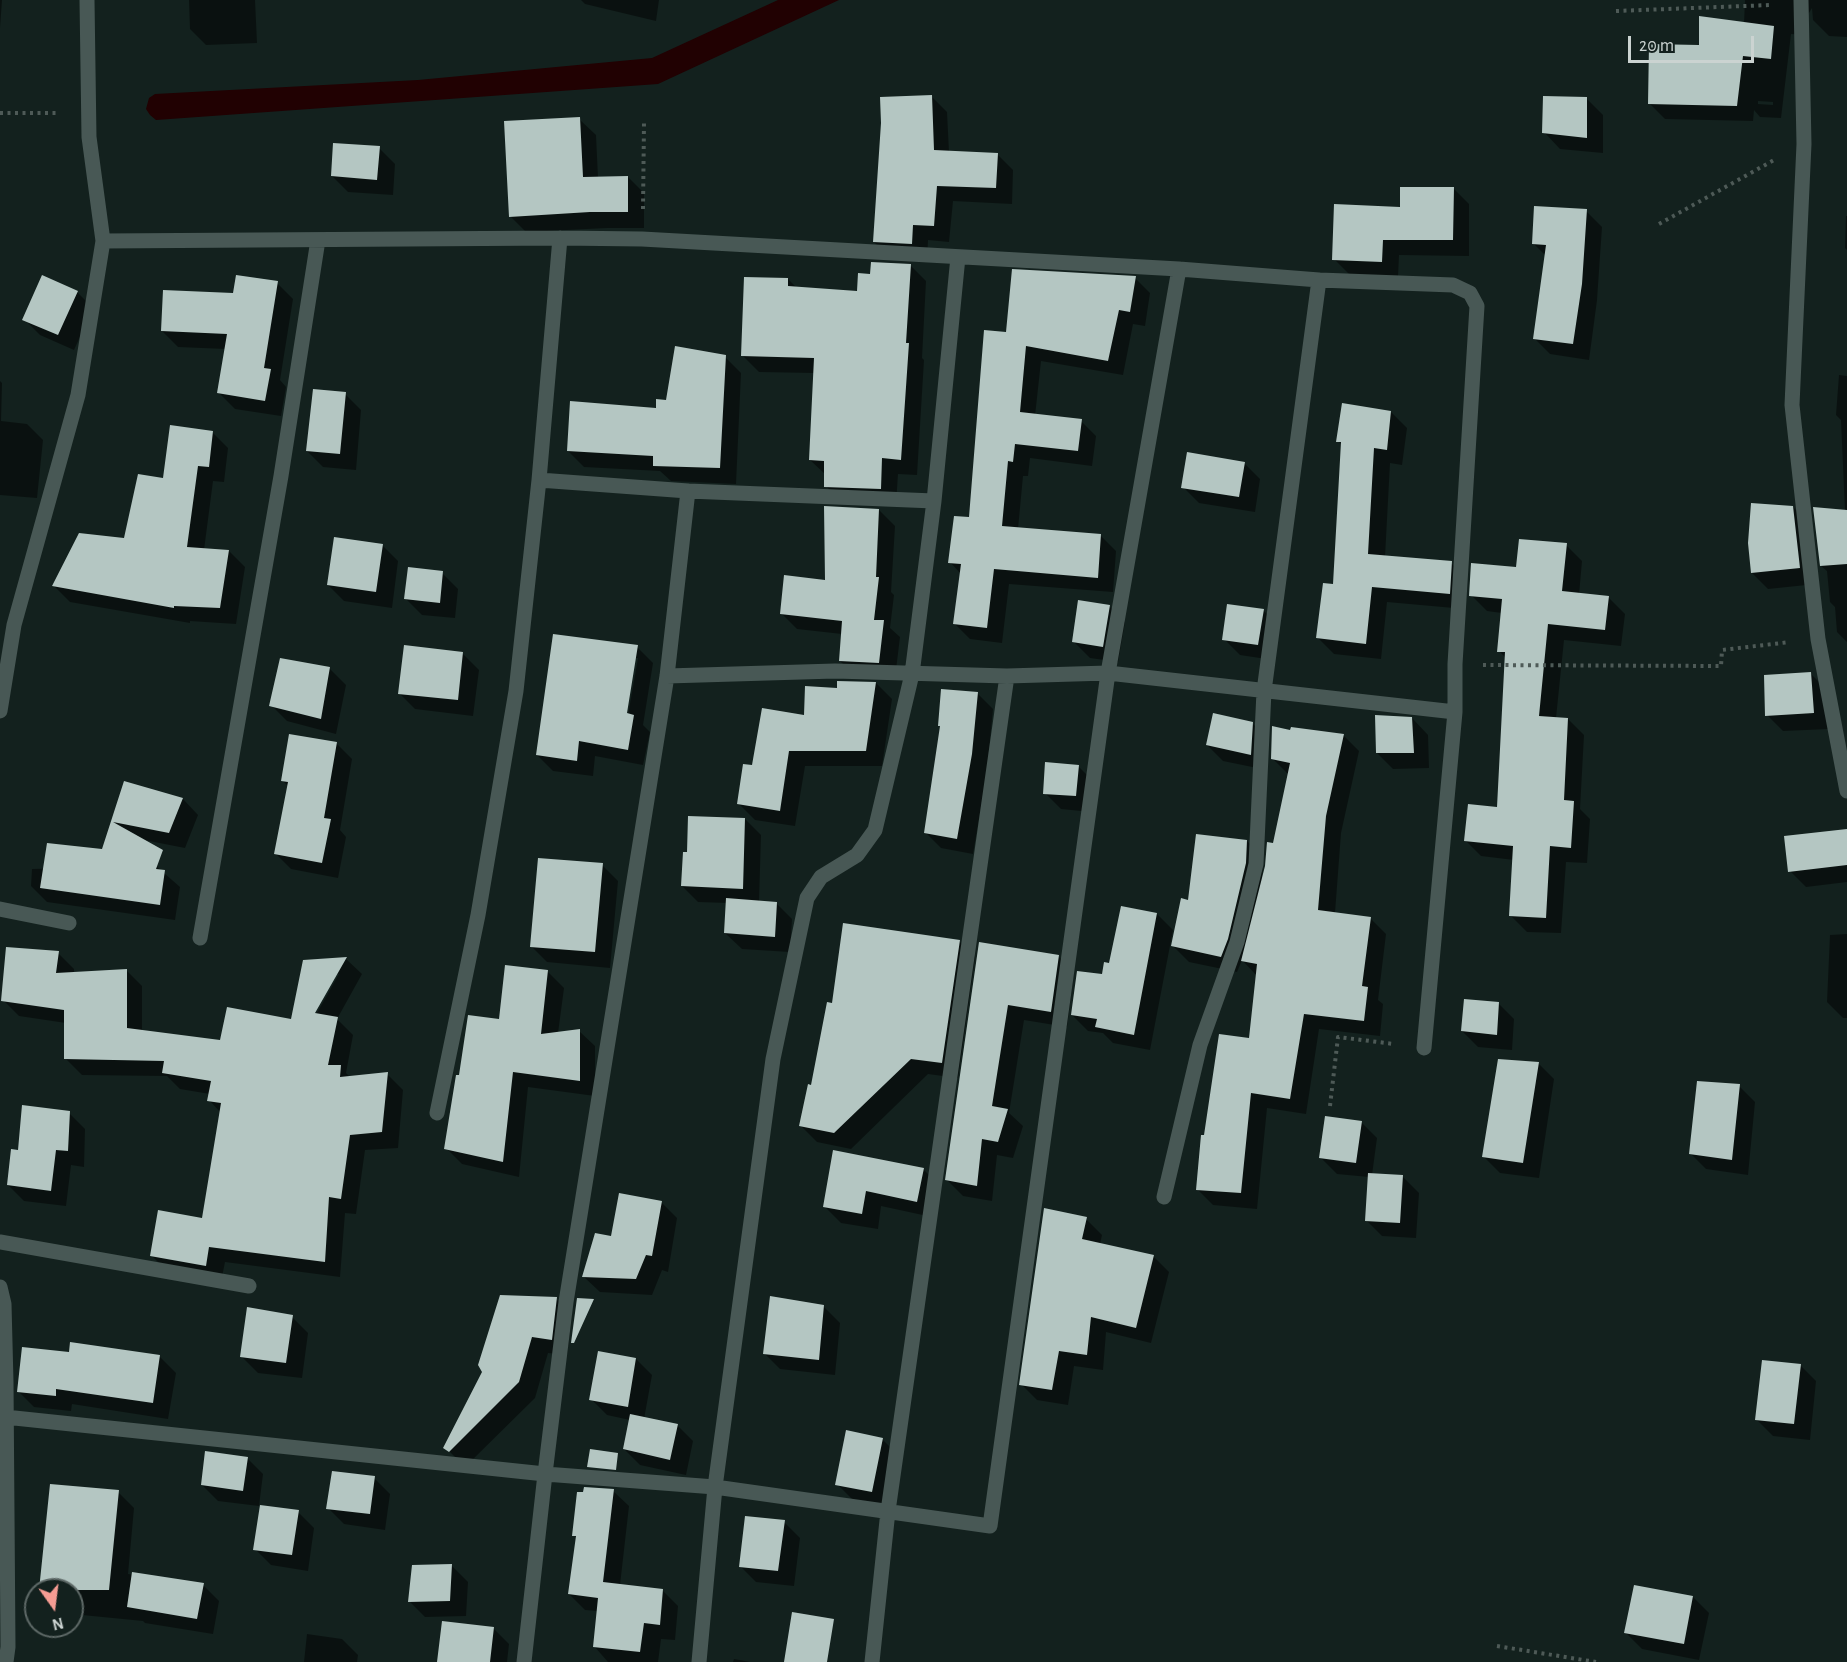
<!DOCTYPE html>
<html>
<head>
<meta charset="utf-8">
<style>
	body { margin:0 }
	#map { position:relative; width:1847px; height:1662px; overflow:hidden; background:#13211e; font-family:"Alegreya Sans",sans-serif }
	canvas { display:block }
	.north { position:absolute; left:24px; top:1578px; width:60px; height:60px; box-sizing:border-box; background:#13211e; border:2px solid #5d6866; border-radius:50%; rotate:166deg; font-size:16px; font-weight:700; line-height:24px; text-align:center; color:#cbd3d1 }
	.north::after { content:''; display:block; margin:auto; width:21px; height:27px; background:#f59c93; clip-path:polygon(50% 0,100% 100%,50% 72%,0 100%) }
	.scale { position:absolute; left:1628px; top:36px; width:126px; height:27px; box-sizing:border-box; border:3px solid #cbd3d1; border-top:0; padding-left:8px; font-size:18px; line-height:21px; white-space:nowrap; color:#cbd3d1; -webkit-text-stroke:4px #13211e; paint-order:stroke }
</style>
</head>
<body>
<div id="map">
<canvas width="1847" height="1662"></canvas>
<div class="north">N</div>
<div class="scale">20 m</div>
</div>
<script>
const g = document.querySelector('canvas').getContext('2d');
g.lineJoin = 'round';
function fillPath(path, color) { g.fillStyle = color; g.fill(path, 'evenodd'); }
const shape = rows => new Path2D(rows.map(r => 'M' + r).join(''));
function trace(path, color, width, dash) { g.strokeStyle = color; g.lineWidth = width; g.lineCap = dash ? 'butt' : 'round'; g.setLineDash(dash || []); g.stroke(path); }
fillPath(shape([
	[778,0,839,0,658,84,156,120,150,115,146,109,149,98,155,94,418,80,652,58]
]), '#210102');
fillPath(shape([
	[0,0,2,0,0,28],
	[189,0,255,0,257,43,206,45,190,29],
	[581,0,659,0,656,21,585,4],
	[1745,0,1847,0,1847,37,1829,36,1813,20,1812,8,1807,16,1807,35,1791,34,1781,118,1760,117,1754,110,1753,121,1665,119,1649,103,1701,46,1744,24],
	[1758,101,1773,102,1773,105,1758,104],
	[931,96,947,112,949,152,997,154,1013,170,1012,204,953,201,949,242,928,240,927,260,890,258,874,242],
	[1587,99,1603,115,1603,153,1560,149,1544,132],
	[579,119,596,135,598,178,628,177,644,193,644,228,607,228,526,232,510,216],
	[379,148,395,164,393,195,348,192,332,176],
	[1453,188,1469,204,1469,256,1399,255,1398,277,1350,275,1334,259,1401,208],
	[1586,211,1602,227,1597,300,1589,360,1550,354,1534,338,1546,256,1534,244],
	[1846,216,1847,216,1847,250,1845,248],
	[910,265,926,281,922,358,924,360,917,475,898,474,896,504,842,502,826,486,826,475,810,460,814,373,759,372,743,356,788,279,797,288,858,292,872,276],
	[1135,278,1150,293,1145,326,1133,324,1123,375,1041,361,1035,416,1081,421,1096,436,1092,466,1030,458,1028,476,1023,476,1018,529,1101,536,1116,551,1113,592,1009,584,1002,643,970,639,955,624,961,574,950,562,970,519,1007,333],
	[277,283,293,299,280,380,286,387,281,416,235,409,219,393,226,349,178,347,162,331,234,294],
	[77,292,93,308,74,350,40,335,24,319],
	[725,357,741,373,736,484,671,481,660,471,584,467,568,451,657,409],
	[1839,375,1847,376,1847,642,1837,632,1835,607,1830,602,1827,571,1821,566,1845,511,1841,420,1836,415],
	[0,381,2,383,1,421,27,424,43,440,37,498,0,495],
	[345,394,361,410,356,470,323,467,307,451],
	[1391,412,1407,428,1402,465,1390,463,1385,557,1451,563,1467,579,1465,609,1387,602,1381,659,1334,654,1318,638,1334,585,1342,445,1338,441],
	[212,432,228,448,224,482,213,481,204,550,229,551,245,567,236,624,190,621,190,623,70,602,54,586,125,540,164,480],
	[1244,463,1260,479,1255,512,1199,503,1183,487],
	[1793,507,1809,523,1816,584,1768,589,1752,573],
	[879,510,895,526,891,592,894,595,890,628,900,637,895,678,856,677,840,661,842,634,797,629,781,613,827,581],
	[382,545,398,561,392,608,344,601,328,585],
	[1566,545,1582,561,1579,595,1609,598,1625,614,1621,646,1564,640,1556,718,1568,719,1584,735,1580,809,1590,819,1587,863,1566,862,1561,933,1527,932,1511,916,1514,860,1481,856,1465,840,1498,808,1506,658,1499,651,1502,613,1487,611,1471,595,1517,569],
	[442,573,458,589,455,618,422,615,406,599],
	[1109,606,1125,622,1118,662,1090,658,1074,642],
	[1263,610,1279,626,1273,660,1240,655,1224,639],
	[637,647,653,663,643,725,650,732,643,765,595,756,593,776,553,771,537,755],
	[635,658,638,658,627,721,624,720],
	[463,654,479,670,473,716,415,709,399,693],
	[330,669,346,685,336,734,287,721,271,705],
	[1811,674,1827,690,1829,729,1783,731,1767,715],
	[876,683,892,699,882,766,805,766,795,826,755,820,739,804,806,717,838,690],
	[977,693,993,709,987,771,973,854,941,848,925,832],
	[1412,718,1428,735,1429,768,1393,769,1377,753],
	[1252,723,1268,739,1267,770,1223,761,1207,745],
	[1292,732,1343,735,1359,751,1341,833,1335,913,1370,918,1386,934,1378,1000,1383,1004,1380,1036,1319,1029,1306,1114,1267,1108,1257,1209,1213,1205,1197,1189,1205,1137,1250,1040,1257,976,1242,960,1237,972,1189,962,1173,946,1189,902,1247,841,1263,857,1262,881,1274,844,1289,775,1272,758],
	[336,743,352,759,340,830,346,837,338,878,291,869,275,853,289,787,282,780],
	[1078,766,1094,782,1092,812,1061,809,1045,793],
	[183,799,198,815,185,848,129,837,113,821],
	[745,819,761,835,759,902,776,903,792,919,790,952,742,949,725,933,728,903,698,902,682,886,688,854],
	[1847,830,1847,882,1806,887,1790,871],
	[602,865,618,881,610,968,547,962,531,946],
	[156,866,180,887,175,920,47,902,31,886,32,869],
	[1157,914,1173,930,1150,1050,1113,1043,1103,1033,1088,1031,1072,1015,1111,965],
	[1847,934,1847,1018,1843,1018,1827,1002,1830,935],
	[959,941,975,957,958,1078,928,1074,851,1149,817,1142,801,1126,833,1005],
	[980,944,1058,956,1074,972,1067,1027,1024,1020,1009,1113,1023,1126,1013,1158,997,1155,992,1201,963,1196,947,1180],
	[58,953,74,969,74,973,126,970,142,986,142,1031,221,1042,292,1021,305,961,346,959,362,974,337,1019,353,1035,346,1073,351,1078,387,1074,403,1090,398,1148,365,1150,356,1214,345,1213,340,1277,225,1262,221,1282,167,1271,151,1255,203,1220,221,1113,209,1100,210,1094,180,1089,167,1076,82,1075,66,1059,66,1023,19,1016,3,1000],
	[335,974,339,974,313,1020,310,1019],
	[548,972,564,988,558,1033,579,1031,595,1046,595,1096,528,1087,519,1177,462,1164,446,1148,460,1077,500,1021],
	[1498,1003,1514,1019,1512,1050,1478,1047,1462,1031],
	[1538,1063,1554,1079,1539,1178,1500,1173,1484,1157],
	[1739,1086,1755,1102,1748,1175,1706,1169,1690,1153],
	[69,1113,85,1129,84,1167,71,1165,66,1206,24,1201,8,1185],
	[1361,1122,1377,1138,1372,1175,1403,1177,1419,1193,1416,1238,1382,1236,1366,1220,1369,1177,1337,1174,1321,1158],
	[834,1152,923,1169,939,1185,932,1217,881,1206,878,1229,841,1223,825,1207],
	[661,1202,677,1218,668,1272,662,1270,652,1295,600,1292,584,1277,612,1238],
	[1086,1219,1102,1235,1100,1244,1153,1256,1169,1272,1151,1343,1106,1332,1103,1370,1074,1366,1068,1405,1037,1400,1021,1384],
	[556,1299,572,1315,567,1355,548,1353,535,1398,465,1467,445,1447,484,1372],
	[824,1307,840,1323,835,1375,780,1369,764,1353],
	[292,1317,308,1333,302,1378,258,1373,242,1357],
	[71,1344,160,1357,176,1373,168,1419,72,1404,71,1411,34,1407,18,1391,70,1353],
	[636,1359,652,1375,644,1419,677,1425,693,1441,686,1475,640,1465,624,1449,630,1420,607,1415,591,1399],
	[1800,1365,1816,1381,1810,1440,1773,1436,1757,1420],
	[882,1439,898,1455,888,1507,853,1500,837,1484],
	[247,1458,263,1474,259,1506,218,1501,202,1485],
	[374,1478,390,1494,385,1530,344,1524,328,1508],
	[613,1491,629,1506,620,1585,662,1590,678,1606,675,1640,661,1639,658,1662,608,1662,594,1646,598,1611,585,1610,569,1594,578,1539,574,1535],
	[118,1492,134,1508,128,1574,203,1585,219,1601,213,1634,145,1623,143,1621,72,1614,72,1590,41,1590],
	[298,1512,314,1528,308,1571,271,1565,255,1549],
	[784,1522,800,1538,794,1586,756,1582,740,1566],
	[452,1566,468,1582,466,1616,425,1617,409,1601],
	[1693,1597,1709,1613,1699,1660,1642,1649,1626,1633],
	[493,1628,509,1644,507,1662,439,1662],
	[307,1634,342,1639,358,1655,357,1662,304,1662],
	[734,1659,750,1662,733,1662]
]), '#0007');
fillPath(shape([
	[1699,16,1774,26,1771,59,1743,56,1737,106,1648,104,1649,44,1699,45],
	[932,95,934,150,998,153,996,188,937,186,934,226,913,225,912,244,873,242,881,123,880,97],
	[1543,96,1587,97,1587,138,1542,133],
	[580,117,583,177,628,176,628,212,590,212,509,217,504,121],
	[333,143,380,146,377,180,331,176],
	[1400,187,1454,187,1453,240,1383,240,1382,262,1332,260,1334,204,1400,207],
	[1534,206,1587,209,1582,284,1573,344,1533,339,1546,245,1532,244],
	[871,262,911,264,906,343,909,343,901,460,882,458,881,489,824,487,824,461,809,460,814,358,741,356,744,277,788,278,788,286,857,291,858,273,870,274],
	[1012,269,1136,276,1130,312,1119,310,1108,361,1026,346,1020,412,1082,419,1078,451,1015,444,1013,462,1008,461,1002,526,1101,534,1098,578,994,569,987,628,953,624,961,564,948,563,954,516,969,517,984,330,1006,332],
	[42,275,78,291,58,335,22,320],
	[236,275,278,281,264,368,271,369,265,401,217,393,227,334,161,331,163,290,233,293],
	[675,346,726,355,720,468,653,466,653,456,567,451,570,401,656,408,656,399,666,400],
	[313,389,346,392,340,454,306,451],
	[1342,403,1391,411,1387,450,1374,448,1368,554,1452,561,1450,594,1372,587,1366,644,1316,638,1323,583,1333,584,1341,442,1336,442],
	[170,425,213,431,209,467,198,466,187,547,229,550,220,608,174,606,174,608,52,586,79,533,124,538,138,474,163,478],
	[1187,452,1245,462,1239,497,1181,488],
	[1751,503,1793,506,1800,568,1751,573,1748,543],
	[824,506,879,509,876,577,879,577,874,620,884,620,879,663,839,661,842,621,780,614,784,575,825,580],
	[1813,507,1847,510,1847,564,1820,566],
	[334,537,383,544,376,592,327,585],
	[1519,539,1567,543,1562,591,1609,596,1605,630,1548,624,1539,716,1568,718,1564,800,1574,801,1571,848,1550,846,1546,918,1509,916,1513,846,1464,841,1468,804,1497,807,1505,652,1497,652,1502,599,1469,596,1471,563,1516,567],
	[408,567,443,571,440,603,404,599],
	[1078,600,1110,605,1103,647,1072,642],
	[1227,604,1264,609,1258,645,1222,640],
	[553,634,638,645,627,713,634,715,628,750,579,741,577,761,536,755],
	[404,645,463,652,458,700,398,694],
	[280,658,330,667,321,719,269,706],
	[1811,672,1814,713,1765,716,1764,675],
	[837,681,876,682,866,751,789,751,780,811,737,804,743,764,752,765,762,708,804,715,805,686,837,688],
	[941,689,978,692,972,754,957,839,924,833,940,726,938,726],
	[1213,713,1253,722,1251,755,1206,745],
	[1375,715,1412,717,1414,753,1376,753],
	[1272,726,1290,730,1291,727,1344,734,1326,816,1318,910,1371,917,1362,986,1368,987,1364,1021,1304,1014,1290,1099,1251,1093,1241,1193,1196,1190,1201,1135,1204,1135,1219,1034,1249,1038,1257,964,1241,961,1265,866,1267,842,1273,843,1290,763,1271,759],
	[289,734,337,742,324,818,331,819,322,863,274,854,288,782,281,781],
	[1045,762,1079,765,1076,796,1043,794],
	[124,781,183,798,169,833,113,822,163,850,156,869,165,870,160,905,40,888,47,843,102,849],
	[688,816,745,818,743,889,681,886,683,852,687,852],
	[1847,829,1847,865,1788,872,1784,836],
	[1196,834,1247,840,1246,863,1228,939,1221,957,1171,946,1181,898,1188,900],
	[538,858,603,863,595,952,530,947],
	[726,898,777,902,775,937,724,933],
	[1121,906,1157,913,1134,1035,1095,1027,1097,1019,1071,1015,1077,971,1102,974,1104,962,1109,963],
	[843,923,960,940,942,1063,911,1059,834,1133,799,1126,808,1084,811,1085,827,1002,832,1003],
	[979,942,1059,955,1051,1012,1008,1005,992,1106,1008,1109,998,1142,982,1139,977,1186,945,1180],
	[6,947,59,951,56,973,127,969,127,1028,220,1040,227,1007,291,1019,303,960,347,957,315,1013,338,1017,328,1065,341,1065,340,1077,388,1072,382,1132,350,1135,341,1199,329,1197,325,1262,209,1247,206,1266,150,1256,158,1210,202,1218,221,1103,207,1101,211,1081,162,1073,164,1061,64,1059,64,1010,1,1001],
	[505,965,548,970,541,1034,580,1029,580,1081,513,1072,503,1162,444,1149,456,1075,459,1075,468,1015,499,1019],
	[1464,999,1499,1002,1497,1035,1461,1031],
	[1498,1059,1539,1062,1523,1163,1482,1157],
	[1697,1081,1740,1084,1732,1160,1689,1154],
	[22,1105,70,1111,68,1151,56,1150,51,1191,7,1185,11,1149,18,1150],
	[1325,1116,1362,1121,1356,1163,1319,1158],
	[833,1150,924,1168,917,1202,866,1191,862,1214,823,1207],
	[1368,1173,1403,1175,1400,1223,1365,1221],
	[619,1193,662,1201,652,1256,646,1255,636,1279,582,1277,595,1233,611,1236],
	[1044,1208,1087,1217,1082,1239,1154,1255,1136,1328,1091,1317,1087,1355,1059,1351,1052,1390,1019,1385],
	[500,1295,557,1297,552,1340,532,1337,519,1382,449,1452,443,1448,482,1372,478,1365],
	[770,1296,824,1305,819,1360,763,1354],
	[577,1298,594,1299,574,1343,571,1343],
	[247,1307,293,1315,286,1363,240,1357],
	[70,1342,160,1355,153,1403,56,1389,56,1396,17,1392,22,1347,69,1352],
	[598,1351,636,1358,628,1407,589,1400],
	[1762,1360,1801,1364,1794,1424,1755,1420],
	[630,1414,678,1424,670,1460,623,1449],
	[846,1430,883,1438,872,1492,835,1485],
	[590,1449,618,1453,616,1470,587,1467],
	[205,1451,248,1457,243,1491,201,1485],
	[332,1471,375,1476,370,1514,326,1509],
	[50,1484,119,1490,109,1590,39,1590],
	[584,1487,614,1489,603,1582,663,1589,660,1625,644,1623,640,1652,593,1647,598,1598,568,1594,576,1536,572,1536,577,1492,583,1492],
	[260,1505,299,1510,292,1555,253,1550],
	[745,1516,785,1520,778,1571,739,1567],
	[452,1564,450,1601,408,1602,412,1565],
	[132,1572,204,1583,197,1619,127,1607],
	[1634,1585,1693,1596,1684,1644,1624,1633],
	[792,1612,834,1619,827,1662,784,1662],
	[442,1621,494,1627,490,1662,437,1662]
]), '#b4c6c2');
trace(shape([
	[1616,11,1771,5],
	[0,113,59,113],
	[643,209,644,123],
	[1659,224,1774,160],
	[1483,665,1721,666,1722,650,1790,642],
	[1330,1106,1338,1037,1394,1044],
	[1497,1646,1596,1662]
]), '#4e5a57', 4, [3, 4.5]);
trace(shape([
	[0,909,69,923],
	[0,1242,249,1286]
]), '#485855', 15);
trace(shape([
	[1801,0,1804,144,1792,405,1818,639,1847,791],
	[103,241,560,238,642,239,1179,269,1319,280,1453,285,1470,293,1477,306,1455,664,1455,712,1424,1048],
	[539,480,688,491,934,501],
	[667,676,835,671,1007,676,1108,673,1455,712],
	[0,711,14,625,78,395,103,241,89,137,87,0],
	[200,938,281,476,318,240],
	[437,1113,478,915,516,691,539,480,560,238],
	[1164,1197,1200,1045,1237,942,1256,864,1264,691,1319,280],
	[0,1287,4,1304,6,1382,8,1647,6,1662],
	[5,1417,545,1474,715,1487,990,1526,1108,673,1179,269],
	[524,1662,545,1474,566,1302,667,676,688,491],
	[699,1662,715,1487,773,1059,807,898,821,877,857,855,875,830,912,674,934,501,958,257],
	[872,1662,888,1511,1007,676]
]), '#485855', 15);
</script>
</body>
</html>
